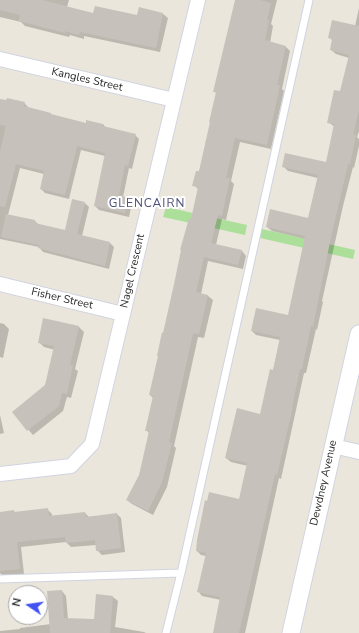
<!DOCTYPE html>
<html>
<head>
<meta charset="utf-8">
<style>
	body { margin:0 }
	#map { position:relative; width:359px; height:633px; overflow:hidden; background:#ebe6dc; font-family:"Nunito Sans",sans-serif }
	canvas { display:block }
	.north { position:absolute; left:8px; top:585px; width:40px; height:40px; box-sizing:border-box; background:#fff; border:1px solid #a9a9a9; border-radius:50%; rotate:283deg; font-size:11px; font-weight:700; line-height:16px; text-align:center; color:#292929 }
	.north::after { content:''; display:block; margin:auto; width:14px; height:18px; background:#4253f1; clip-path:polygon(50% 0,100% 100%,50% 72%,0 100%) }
</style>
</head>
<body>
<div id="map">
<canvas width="359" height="633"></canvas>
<div class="north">N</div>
</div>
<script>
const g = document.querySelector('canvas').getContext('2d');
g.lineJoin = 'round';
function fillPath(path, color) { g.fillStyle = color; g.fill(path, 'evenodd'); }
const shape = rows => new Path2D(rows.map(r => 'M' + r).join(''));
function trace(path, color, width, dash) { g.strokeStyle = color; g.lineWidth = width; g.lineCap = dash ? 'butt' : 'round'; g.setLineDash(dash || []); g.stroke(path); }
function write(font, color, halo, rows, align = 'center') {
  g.font = font + ' "Nunito Sans",sans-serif'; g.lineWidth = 4; g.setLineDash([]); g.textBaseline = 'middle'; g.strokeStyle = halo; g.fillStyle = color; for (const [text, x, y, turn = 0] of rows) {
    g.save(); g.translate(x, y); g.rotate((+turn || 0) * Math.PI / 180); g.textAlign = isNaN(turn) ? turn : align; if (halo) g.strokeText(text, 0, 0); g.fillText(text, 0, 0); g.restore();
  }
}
fillPath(shape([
	[166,207,247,225,245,235,163,217],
	[262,229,355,250,353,259,260,238]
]), '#acdf9a');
fillPath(shape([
	[0,0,69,0,67,7,94,14,137,17,139,8,163,14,168,18,160,52,84,36,84,39,70,35,69,37,25,26,21,22,0,17],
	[236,0,277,0,271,24,273,26,270,43,286,47,290,51,282,89,284,91,271,149,240,142,231,181,234,184,226,220,222,219,216,245,242,251,246,256,243,269,208,261,201,294,208,296,213,300,204,338,198,337,174,446,176,448,167,487,153,515,132,504,127,500,140,475,150,434,146,430,153,398,150,395,192,220,199,190,194,185,200,173,217,94,214,91],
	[359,8,359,131,357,137,359,139,359,146,354,168,353,167,343,206,322,301,323,302,317,330,316,329,306,373,304,373,281,479,279,478,245,633,214,633,221,600,202,596,198,591,206,556,201,555,197,551,240,500,248,466,231,462,226,458,261,415,273,371,280,340,256,335,252,331,289,316,306,239,272,231,267,227,308,219,318,178,288,171,283,166,327,164,335,127,328,122,341,93,349,58,336,54,331,50,333,41,329,37,355,26],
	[0,100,24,103,28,107,28,108,51,114,53,116,86,124,103,124,106,128,135,135,139,139,132,169,129,168,123,197,128,198,132,203,129,217,99,210,95,206,105,156,81,150,69,199,45,193,41,189,44,174,20,168,8,215,35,221,39,225,65,231,85,203,89,207,82,236,110,243,114,247,109,269,43,252,39,247,0,239],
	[44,319,79,327,84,332,75,369,78,371,71,398,67,397,63,411,33,435,13,412,46,385,55,350,44,347,39,342],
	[0,323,4,324,9,329,3,358,0,357],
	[0,415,4,433,0,434],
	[47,509,52,514,52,516,85,513,89,517,117,514,121,518,125,552,102,555,97,550,96,545,71,547,66,542,21,547,24,574,3,576,0,573,0,516,14,511,16,513],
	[62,591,66,596,68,619,95,620,97,595,113,597,118,601,115,627,144,632,146,633,0,633,0,631,20,629,20,628,51,624]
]), '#0003');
fillPath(shape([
	[0,0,42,0,93,13,95,6,137,15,139,7,163,13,156,48,80,32,79,35,65,31,65,33,19,21,20,15,0,10],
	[235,0,260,0,271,3,267,20,269,20,265,40,286,46,277,85,280,85,267,145,235,138,226,178,230,178,222,216,218,215,211,243,242,250,238,265,204,257,196,292,208,295,199,334,193,333,169,442,172,443,162,482,148,511,126,500,139,475,149,431,145,431,153,396,149,395,158,356,157,356,162,332,163,333,174,284,181,250,180,250,189,218,191,219,198,187,192,186,196,171,199,171,210,122,209,122,216,92,213,92],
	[332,20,359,26,359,110,353,134,356,135,350,164,348,164,331,237,313,326,311,326,302,369,300,369,292,407,293,407,277,475,275,474,239,633,213,633,220,597,197,592,206,553,196,551,197,540,205,500,207,501,209,492,239,499,247,463,225,458,237,408,260,414,270,369,273,370,280,337,251,331,256,308,288,315,305,236,266,227,270,209,308,218,318,175,282,167,285,153,326,162,334,124,327,123,334,90,340,91,349,55,330,50,332,39,328,38],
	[7,98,25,102,24,106,51,113,51,114,86,123,86,120,103,124,103,126,136,134,128,166,125,165,119,195,129,198,125,213,94,206,105,153,77,146,65,195,40,189,44,171,16,164,5,207,0,206,0,152,6,126,0,125,0,99,6,100],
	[72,199,85,202,77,234,110,242,105,266,38,248,39,245,1,237,6,214,35,220,35,223,65,230],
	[43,318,79,326,70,365,73,365,67,394,62,393,59,406,27,431,12,412,45,385,54,346,38,343],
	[48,508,49,516,85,512,86,517,117,513,121,548,96,551,95,540,66,543,65,537,17,542,20,569,0,571,0,512,14,510,14,512],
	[62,590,64,618,94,619,96,594,113,596,110,633,50,633,47,591]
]), '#c6c2bb');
const service = shape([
	[0,579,181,573],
	[166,633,181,573,309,0]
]);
const minor = shape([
	[0,59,174,100],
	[0,284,123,314],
	[333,446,359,452],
	[0,474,71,466,92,444,198,0]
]);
const tertiary = shape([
	[291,633,359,334]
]);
trace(service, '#d1d3e1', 9);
trace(minor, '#d1d3e1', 16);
trace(tertiary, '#d1d3e1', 19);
trace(service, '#fff', 7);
trace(minor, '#fff', 14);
trace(tertiary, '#fff', 17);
write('11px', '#292929', '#fff', [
	["Kangles Street",87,80,13],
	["Nagel Crescent",133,271,-77],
	["Fisher Street",62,299,13],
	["Dewdney Avenue",324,483,-77]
]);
g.letterSpacing = '1px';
write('12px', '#4c5078', '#fff', [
	["GLENCAIRN",147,204]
]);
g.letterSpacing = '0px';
</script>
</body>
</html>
